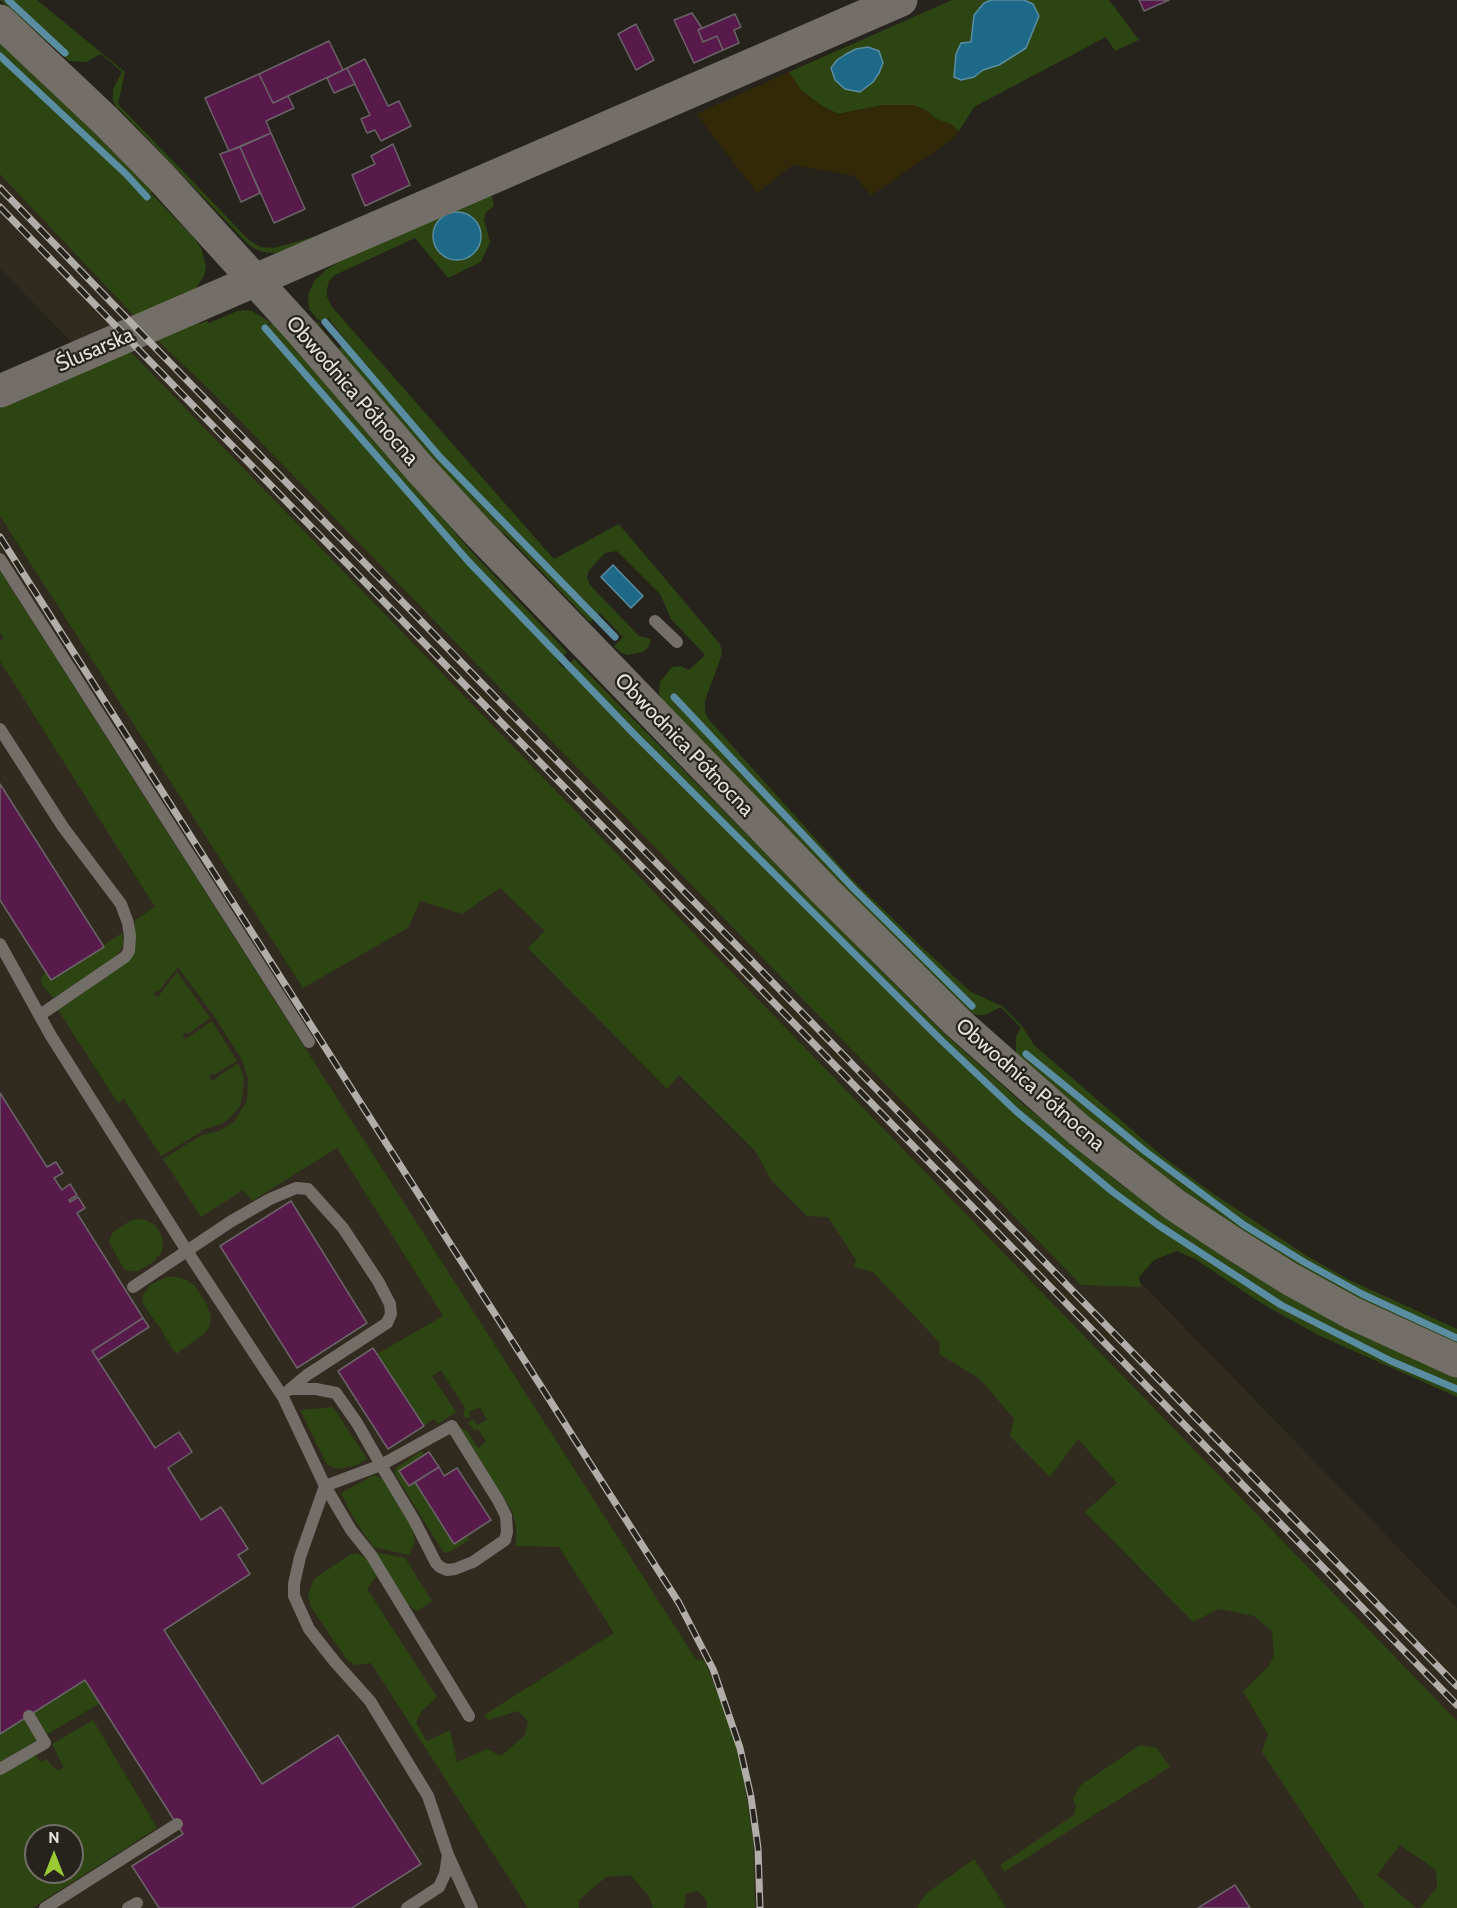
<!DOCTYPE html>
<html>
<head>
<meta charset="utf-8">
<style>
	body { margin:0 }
	#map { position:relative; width:1457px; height:1908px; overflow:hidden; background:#26221c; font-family:Cabin,sans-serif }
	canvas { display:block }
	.north { position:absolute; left:24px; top:1824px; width:60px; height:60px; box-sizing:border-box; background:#26221c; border:2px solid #726f6a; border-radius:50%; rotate:0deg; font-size:16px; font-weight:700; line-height:24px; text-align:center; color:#e5e2de }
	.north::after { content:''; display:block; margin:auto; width:21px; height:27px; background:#9acb34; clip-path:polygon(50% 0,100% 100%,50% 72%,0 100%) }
</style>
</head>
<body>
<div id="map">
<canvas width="1457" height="1908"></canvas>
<div class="north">N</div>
</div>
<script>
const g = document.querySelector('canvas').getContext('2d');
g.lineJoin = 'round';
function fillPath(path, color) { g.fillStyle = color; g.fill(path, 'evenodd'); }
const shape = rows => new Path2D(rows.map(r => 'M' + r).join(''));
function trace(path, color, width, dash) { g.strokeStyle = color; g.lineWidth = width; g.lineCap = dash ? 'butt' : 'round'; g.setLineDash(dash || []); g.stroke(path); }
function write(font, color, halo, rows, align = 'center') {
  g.font = font + ' Cabin,sans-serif'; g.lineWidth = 4.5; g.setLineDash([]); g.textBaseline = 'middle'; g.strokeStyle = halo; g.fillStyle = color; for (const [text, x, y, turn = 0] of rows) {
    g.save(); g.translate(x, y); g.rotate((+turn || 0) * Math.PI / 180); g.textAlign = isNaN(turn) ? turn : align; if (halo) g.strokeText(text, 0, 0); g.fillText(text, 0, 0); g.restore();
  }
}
fillPath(shape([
	[0,97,230,355,703,832,1457,1608,1457,1908,0,1908,0,414,101,372,0,269],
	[36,1836,72,1836,72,1872,36,1872]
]), '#312a1f');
fillPath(shape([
	[0,0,37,0,125,72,118,104,249,240,260,247,274,248,313,237,344,224,343,226,276,253,263,252,255,249,248,244,118,108,117,109,113,101,113,89,122,72,101,54,86,62,69,61],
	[952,0,991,0,984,3,972,33,971,43,957,54,956,63,974,77,983,70,999,65,1033,4,1024,0,1109,0,1139,40,1115,51,1106,37,974,107,959,131,950,124,936,119,926,110,883,105,838,114,822,106,800,90,789,72],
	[0,43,92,130,153,191,148,197,152,194,194,238,201,248,206,266,204,276,194,291,139,321,0,174],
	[490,189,494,206,486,212,484,220,490,242,481,262,448,278,415,238,335,275,329,281,327,289,327,297,332,307,554,559,619,524,720,644,722,651,721,657,705,701,705,712,709,720,850,877,926,951,971,992,1002,1006,1023,1027,1034,1045,1161,1155,1205,1188,1307,1256,1349,1280,1457,1329,1457,1343,1360,1299,1299,1266,1243,1232,1185,1192,1089,1119,1016,1053,1016,1036,1021,1028,1001,1007,985,1015,976,1015,968,1011,836,879,662,700,659,693,660,682,672,667,681,666,689,670,705,655,671,619,660,594,617,551,605,553,589,570,587,577,590,585,639,636,651,639,648,648,643,652,627,655,620,652,614,646,623,637,621,635,600,613,590,622,507,536,495,527,432,459,339,352,315,321,320,323,319,325,339,349,347,342,328,318,322,322,317,319,309,309,308,295,314,281,327,269,356,253],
	[458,212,471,217,480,228,460,260,444,256,434,243,433,235,435,228,450,214],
	[243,310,252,311,270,322,264,330,272,322,471,551,567,652,558,662,564,668,574,659,872,961,945,1034,1022,1103,1119,1183,1225,1258,1282,1293,1344,1327,1457,1378,1457,1397,1318,1335,1261,1303,1195,1259,1177,1251,1154,1260,1139,1277,1141,1287,1081,1285,214,394,153,336,195,317,199,324,207,321,209,323,235,312],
	[126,347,1457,1721,1457,1908,1420,1908,1437,1887,1436,1870,1400,1845,1377,1875,1416,1908,1365,1908,1262,1752,1268,1734,1243,1691,1269,1666,1274,1655,1272,1631,1254,1616,1219,1609,1193,1622,1085,1512,1117,1483,1078,1439,1050,1477,1010,1436,1014,1419,980,1379,939,1354,940,1343,873,1272,854,1267,856,1260,828,1217,807,1216,771,1180,756,1152,679,1075,667,1089,528,948,545,931,500,888,462,914,420,901,408,928,303,988,0,516,0,400],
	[0,571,695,1658,698,1660,704,1660,732,1729,743,1776,753,1839,755,1908,707,1908,707,1901,698,1891,686,1894,684,1908,653,1908,649,1896,630,1875,606,1877,579,1900,579,1908,528,1908,371,1663,356,1665,347,1660,311,1607,308,1595,314,1579,351,1554,357,1553,366,1558,377,1575,367,1589,437,1697,421,1712,416,1723,427,1741,450,1730,457,1762,487,1749,501,1756,525,1735,528,1721,518,1711,489,1720,484,1715,614,1633,559,1547,516,1546,516,1526,512,1511,460,1428,467,1431,478,1448,486,1442,479,1430,474,1430,468,1423,473,1419,477,1425,487,1420,480,1407,469,1412,471,1416,466,1419,463,1414,465,1408,441,1370,432,1376,456,1412,438,1424,434,1419,424,1426,377,1354,443,1316,337,1148,252,1201,243,1190,201,1217,163,1159,202,1135,219,1131,234,1122,247,1101,248,1078,242,1060,214,1016,178,967,158,992,156,990,153,994,158,997,177,972,210,1018,188,1034,186,1032,182,1035,186,1039,212,1021,237,1061,214,1075,212,1073,209,1076,212,1081,238,1063,244,1078,243,1091,240,1106,230,1118,222,1124,201,1130,201,1132,161,1156,124,1099,118,1103,58,1010,131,959,135,948,135,920,155,907,0,661,0,641,4,638,0,632],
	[122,933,124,941,122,948,114,958,62,993,53,998,42,985,41,978,46,972,51,979],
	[138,1219,146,1220,155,1225,162,1236,163,1244,161,1253,153,1262,138,1271,128,1271,124,1269,109,1242,113,1232,130,1221],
	[167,1277,177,1277,187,1280,195,1286,207,1305,211,1317,209,1327,205,1333,176,1354,163,1333,161,1328,159,1327,142,1302,143,1295,151,1284],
	[333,1407,367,1459,356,1465,339,1469,327,1465,300,1410],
	[421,1451,424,1455,399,1471,409,1486,415,1482,454,1544,467,1536,469,1540,448,1553,443,1552,395,1474,396,1468],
	[374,1475,382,1479,412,1527,415,1542,409,1555,373,1547,354,1519,341,1493],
	[375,1552,405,1558,432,1601,417,1611,409,1606],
	[85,1680,100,1703,46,1735,33,1713],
	[25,1718,38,1740,0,1762,0,1734],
	[93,1720,157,1828,32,1908,0,1908,0,1774,35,1754,41,1762,46,1759,54,1768,58,1770,62,1769,63,1766,52,1744],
	[36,1836,72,1836,72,1872,36,1872],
	[1140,1745,1157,1748,1170,1767,1004,1872,1000,1865,1074,1815,1076,1805,1073,1799,1081,1785],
	[974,1859,1006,1908,916,1908,928,1892]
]), '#2d4512');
fillPath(shape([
	[789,72,801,90,822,106,838,114,883,105,913,105,926,110,936,119,951,124,959,131,954,138,871,196,855,176,793,165,757,193,696,114]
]), '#312908');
const water = shape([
	[991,0,1024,0,1033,4,1039,16,1026,48,999,65,983,70,974,77,961,80,954,77,956,54,961,43,971,42,974,15,984,3,991,0],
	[868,47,879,51,883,63,879,73,873,82,860,92,845,89,835,80,831,68,837,60,846,54,856,49,868,47],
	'433 236a24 24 0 1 1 48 0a24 24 0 1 1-48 0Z',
	[613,565,643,596,631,608,601,577,613,565]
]);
fillPath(water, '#1e6988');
trace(water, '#5a8da2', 1.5);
trace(shape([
	[8,0,65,53],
	[0,56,126,174,147,197],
	[325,322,439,456,615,637],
	[265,328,468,561,634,734,941,1040,1017,1112,1113,1192,1158,1225,1281,1305,1391,1361,1457,1389],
	[674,697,854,889,972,1006],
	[1026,1054,1146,1152,1244,1225,1304,1262,1362,1294,1457,1338]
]), '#5a8da2', 7);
const building = shape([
	[1139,0,1169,0,1144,11,1139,0],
	[692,13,702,28,698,30,703,42,717,36,723,50,694,63,674,20,692,13],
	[735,14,741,27,734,30,739,43,723,50,717,36,703,42,698,30,735,14],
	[636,24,654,60,636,70,618,34,636,24],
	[329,41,343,70,273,103,259,74,329,41],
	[365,59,388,106,399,101,411,126,381,141,375,130,367,133,361,119,370,115,347,68,365,59],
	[347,68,355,84,334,93,327,78,347,68],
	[259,74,273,103,288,96,294,108,266,121,271,133,229,151,205,98,259,74],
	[271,133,305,209,274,223,240,147,271,133],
	[393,144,410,185,365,206,352,175,375,164,371,156,393,144],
	[240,147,260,193,241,202,220,154,240,147],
	[0,784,104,947,51,980,0,900,0,784],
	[0,1093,47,1167,56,1162,63,1173,54,1178,62,1190,70,1184,77,1195,69,1200,70,1202,78,1197,85,1208,77,1213,143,1318,92,1351,155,1448,179,1432,192,1452,168,1468,201,1520,221,1507,248,1549,238,1555,250,1574,164,1630,262,1784,338,1735,421,1864,352,1908,159,1908,132,1866,183,1834,85,1680,0,1734,0,1093],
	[291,1201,367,1323,297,1368,220,1246,291,1201],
	[143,1318,149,1327,98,1360,92,1351,143,1318],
	[373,1348,424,1426,388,1449,338,1371,373,1348],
	[429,1452,439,1467,409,1486,399,1471,429,1452],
	[439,1467,444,1476,457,1468,491,1520,454,1544,415,1482,439,1467],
	[1235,1885,1250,1908,1198,1908,1235,1885]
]);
fillPath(building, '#571a4a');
trace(building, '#6a6368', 1.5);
trace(shape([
	[0,559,309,1042],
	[655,621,677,642],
	[0,729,63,827,121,904,128,923,130,936,129,951,125,957,40,1015],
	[0,944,51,1036,187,1251,283,1397,325,1486,300,1557,294,1584,294,1596,309,1629,335,1662,370,1701,428,1796,448,1855,445,1874,439,1887,407,1908],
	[133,1287,230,1222,270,1199,296,1188,308,1189,343,1228,378,1281,390,1304,391,1314,387,1323,307,1375,289,1390],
	[290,1389,316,1389,336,1393,357,1423,381,1465,414,1520,436,1563,440,1567,447,1570,455,1569,473,1562,505,1540,507,1532,506,1516,498,1500,452,1426,381,1465,325,1486,351,1530,371,1555,469,1716],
	[0,1769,45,1743,29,1716],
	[448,1855,472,1908],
	[45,1908,177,1824],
	[128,1908,137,1903]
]), '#736e68', 12);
trace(shape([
	[0,21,106,121,161,177,302,332,420,469,477,531,824,890,957,1022,1079,1130,1175,1205,1234,1244,1290,1279,1352,1313,1457,1361],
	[0,391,901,0]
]), '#736e68', 33);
const rail = shape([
	[0,188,1457,1686],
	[0,207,1457,1705],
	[0,537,679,1603,713,1669,740,1748,751,1797,758,1848,760,1908]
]);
trace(rail, '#b1aea9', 7);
trace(rail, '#26221c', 4.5, [14]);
write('21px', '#e5e2de', '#26221c', [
	["Ślusarska",95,350,-23],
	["Obwodnica Północna",352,391,49],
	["Obwodnica Północna",684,745,46],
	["Obwodnica Północna",1030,1085,41]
]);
</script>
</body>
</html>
